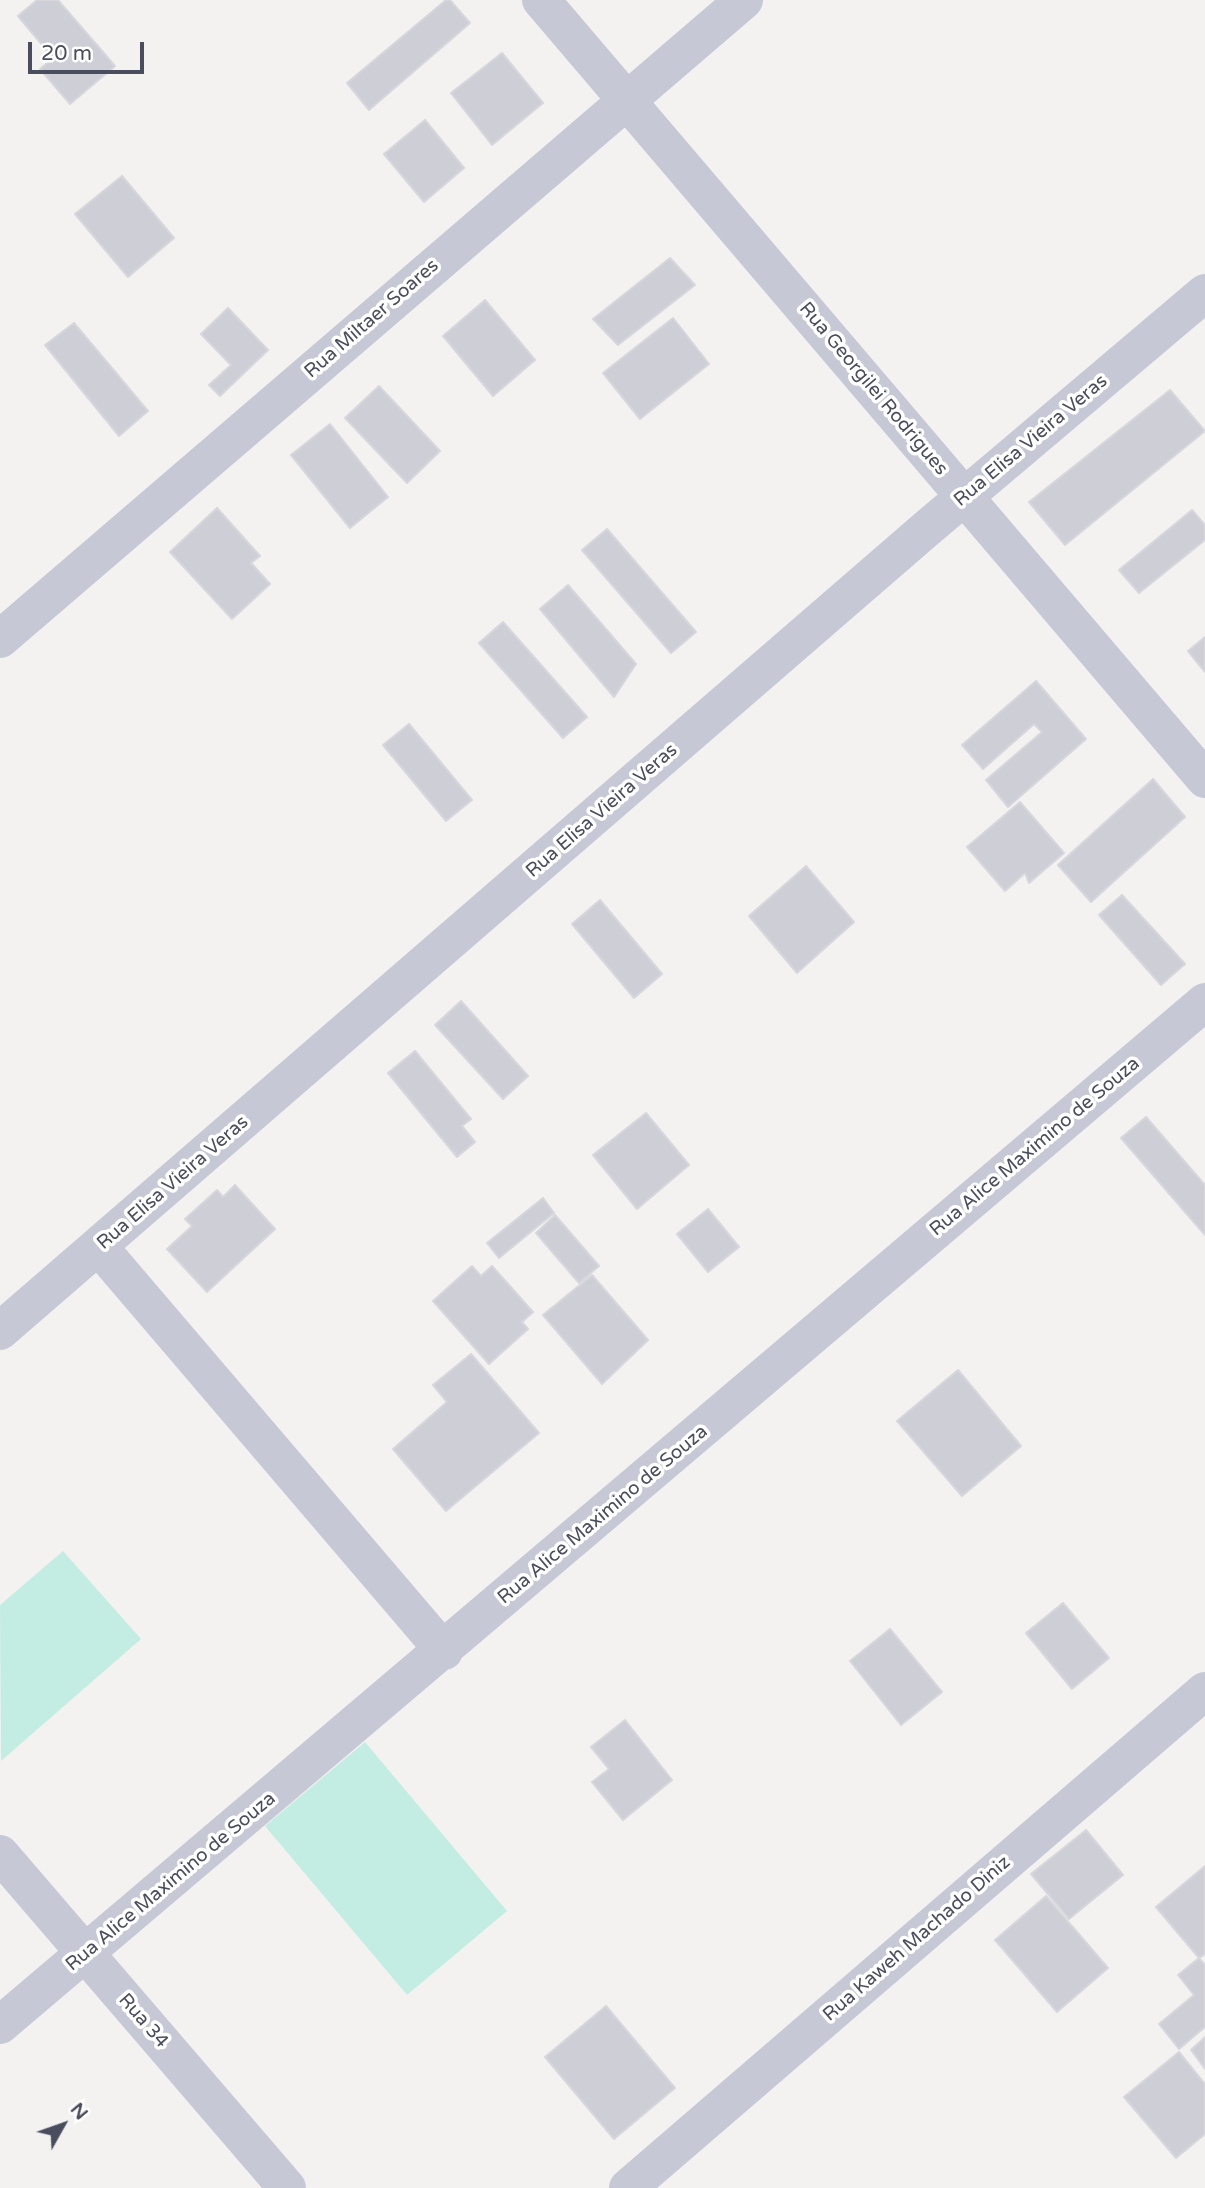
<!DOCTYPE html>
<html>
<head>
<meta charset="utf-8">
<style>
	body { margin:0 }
	#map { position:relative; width:1205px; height:2188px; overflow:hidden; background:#f3f2f1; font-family:"Varela Round",sans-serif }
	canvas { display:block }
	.north { position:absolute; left:28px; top:2090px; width:70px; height:70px; -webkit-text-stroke:5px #fff; paint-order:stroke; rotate:50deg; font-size:19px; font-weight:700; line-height:28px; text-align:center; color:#4a4d5d }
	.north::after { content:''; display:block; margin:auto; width:24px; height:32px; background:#4a4d5d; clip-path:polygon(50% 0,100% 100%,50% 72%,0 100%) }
	.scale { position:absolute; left:28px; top:42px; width:116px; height:32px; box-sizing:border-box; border:4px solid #4a4d5d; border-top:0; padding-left:9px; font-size:21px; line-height:24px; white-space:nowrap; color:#4a4d5d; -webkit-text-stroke:5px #fff; paint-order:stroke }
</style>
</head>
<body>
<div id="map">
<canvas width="1205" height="2188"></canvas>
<div class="north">N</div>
<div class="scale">20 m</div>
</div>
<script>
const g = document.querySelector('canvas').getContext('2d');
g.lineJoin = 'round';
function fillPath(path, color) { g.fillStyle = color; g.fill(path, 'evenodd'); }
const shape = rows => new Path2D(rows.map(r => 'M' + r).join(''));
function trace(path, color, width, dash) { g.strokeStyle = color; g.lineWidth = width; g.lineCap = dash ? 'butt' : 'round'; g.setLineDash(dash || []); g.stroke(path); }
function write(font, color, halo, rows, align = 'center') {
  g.font = font + ' "Varela Round",sans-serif'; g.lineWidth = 7; g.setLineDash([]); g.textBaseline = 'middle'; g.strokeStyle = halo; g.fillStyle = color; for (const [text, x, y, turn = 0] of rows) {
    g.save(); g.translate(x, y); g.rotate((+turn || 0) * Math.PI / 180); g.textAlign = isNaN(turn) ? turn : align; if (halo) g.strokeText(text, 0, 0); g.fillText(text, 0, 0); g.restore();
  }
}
fillPath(shape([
	[63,1551,141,1639,1,1761,0,1605],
	[365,1742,507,1911,407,1995,265,1826]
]), '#c3ede2');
const building = shape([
	[37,0,58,0,115,66,70,104,40,69,53,58,18,16,37,0],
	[446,0,450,0,470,23,369,110,347,83,446,0],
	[502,53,543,103,492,145,451,93,502,53],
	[425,120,464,168,424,202,384,154,425,120],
	[122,176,174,238,128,277,75,214,122,176],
	[670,258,695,285,618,345,593,319,670,258],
	[485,300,535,360,493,396,443,336,485,300],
	[228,308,268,350,220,396,209,385,231,365,201,334,228,308],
	[673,318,709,364,640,419,603,373,673,318],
	[74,323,148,411,119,436,45,345,74,323],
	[379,386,440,451,407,483,345,418,379,386],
	[1170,390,1205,431,1065,545,1029,502,1170,390],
	[330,424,388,497,350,528,291,455,330,424],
	[217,508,260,556,251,563,270,584,232,619,170,552,217,508],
	[1192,510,1205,525,1205,540,1139,593,1119,570,1192,510],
	[607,529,696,632,671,653,582,550,607,529],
	[568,585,636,664,614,697,540,609,568,585],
	[503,622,587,717,563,738,479,643,503,622],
	[1205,637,1205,672,1188,651,1205,637],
	[1036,681,1086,739,1008,807,986,780,1042,732,1034,724,983,769,962,745,1036,681],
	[409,724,472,800,446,821,383,745,409,724],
	[1153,779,1185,817,1091,902,1058,865,1153,779],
	[1020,802,1064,853,1029,883,1025,873,1005,891,967,847,1020,802],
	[806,866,854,922,797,973,749,916,806,866],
	[1122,895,1185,964,1161,985,1099,915,1122,895],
	[600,900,662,974,634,998,572,924,600,900],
	[461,1001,528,1076,503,1099,435,1025,461,1001],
	[415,1051,471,1119,462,1126,475,1142,457,1157,388,1073,415,1051],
	[646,1113,689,1165,637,1209,593,1155,646,1113],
	[1146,1117,1205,1185,1205,1235,1121,1138,1146,1117],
	[235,1185,275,1229,207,1292,167,1249,192,1226,185,1219,217,1190,223,1197,235,1185],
	[543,1198,554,1213,499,1258,487,1243,543,1198],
	[708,1209,739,1247,708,1272,677,1234,708,1209],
	[555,1215,599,1266,579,1283,536,1233,555,1215],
	[472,1266,481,1276,492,1266,533,1312,522,1322,528,1329,489,1364,433,1301,472,1266],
	[592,1275,648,1340,602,1384,543,1315,592,1275],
	[471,1354,539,1433,446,1511,393,1449,447,1402,433,1385,471,1354],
	[958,1370,1021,1446,962,1496,897,1421,958,1370],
	[1063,1603,1109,1658,1072,1689,1026,1633,1063,1603],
	[890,1629,942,1692,901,1725,850,1661,890,1629],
	[625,1720,672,1780,623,1820,592,1782,609,1769,591,1747,625,1720],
	[1086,1830,1123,1875,1069,1919,1031,1874,1086,1830],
	[1205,1866,1205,1954,1199,1958,1156,1907,1205,1866],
	[1046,1896,1108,1968,1057,2012,995,1940,1046,1896],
	[1199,1958,1205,1965,1205,2027,1179,2049,1159,2024,1194,1995,1178,1975,1199,1958],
	[606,2006,675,2088,614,2139,545,2057,606,2006],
	[1205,2037,1205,2069,1191,2050,1205,2037],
	[1179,2052,1205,2084,1205,2134,1176,2158,1124,2097,1179,2052]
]);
fillPath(building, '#cecfd6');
trace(building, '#d6d6dc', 2);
trace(shape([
	[541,0,1205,779],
	[0,639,744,0],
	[99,1247,444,1651],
	[0,1331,925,530,1205,293],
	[0,1854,287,2188],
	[0,2025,1205,1002],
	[628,2188,1205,1691]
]), '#c6c8d5', 38);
write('19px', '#4a4d5d', '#fff', [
	["Rua Miltaer Soares",372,319,-41],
	["Rua Georgilei Rodrigues",873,389,50],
	["Rua Elisa Vieira Veras",1031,441,-40],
	["Rua Elisa Vieira Veras",602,811,-41],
	["Rua Alice Maximino de Souza",1035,1147,-40],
	["Rua Elisa Vieira Veras",173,1183,-41],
	["Rua Alice Maximino de Souza",603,1515,-40],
	["Rua Alice Maximino de Souza",171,1882,-40],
	["Rua Kaweh Machado Diniz",917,1939,-41],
	["Rua 34",143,2021,49]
]);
</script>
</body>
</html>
